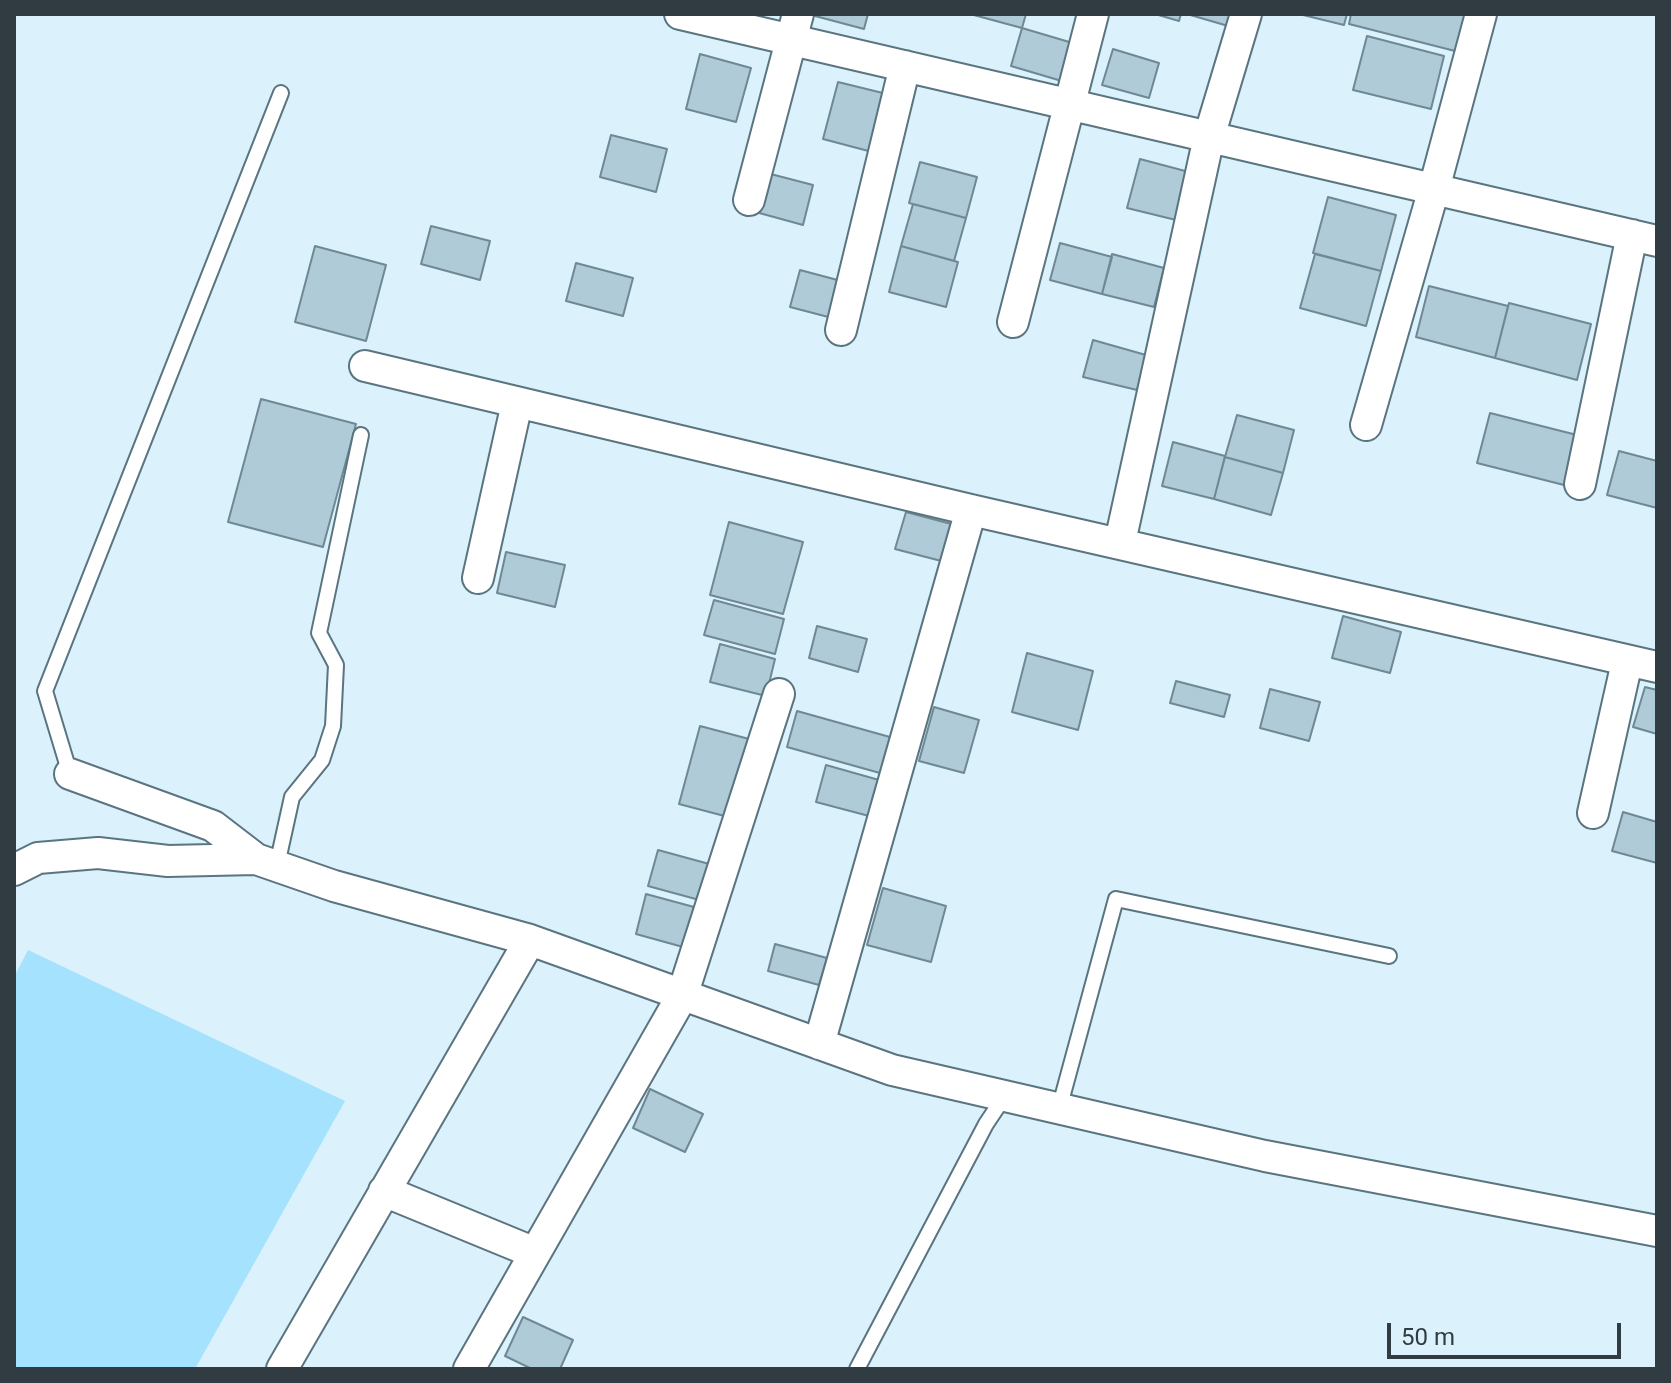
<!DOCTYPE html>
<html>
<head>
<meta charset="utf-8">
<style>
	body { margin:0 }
	#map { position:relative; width:1671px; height:1383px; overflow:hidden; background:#dbf2fc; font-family:Roboto,sans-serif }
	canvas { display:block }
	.frame { position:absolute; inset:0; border:16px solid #303c41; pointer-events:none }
	.scale { position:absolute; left:1387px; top:1323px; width:234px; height:36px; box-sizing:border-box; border:4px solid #303c41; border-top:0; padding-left:10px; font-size:24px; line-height:28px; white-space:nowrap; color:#303c41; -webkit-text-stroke:6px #dbf2fc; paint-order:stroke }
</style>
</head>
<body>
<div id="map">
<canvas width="1671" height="1383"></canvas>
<div class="frame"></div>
<div class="scale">50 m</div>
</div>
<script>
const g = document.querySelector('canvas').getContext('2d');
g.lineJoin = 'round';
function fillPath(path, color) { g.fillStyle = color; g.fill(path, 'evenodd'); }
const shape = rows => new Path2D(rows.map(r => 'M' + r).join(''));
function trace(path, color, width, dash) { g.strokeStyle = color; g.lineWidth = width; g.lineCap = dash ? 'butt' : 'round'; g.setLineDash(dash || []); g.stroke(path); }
fillPath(shape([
	[28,950,345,1101,195,1369,14,1369,14,977]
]), '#a5e2fd');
const building = shape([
	[815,14,868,14,864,29,815,16,815,14],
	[970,14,1026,14,1022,28,970,14],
	[1155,14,1181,14,1179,21,1155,14],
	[1187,14,1239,14,1235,28,1187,14],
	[1299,14,1347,14,1344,25,1299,14],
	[1351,14,1469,14,1459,52,1349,24,1351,14],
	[1022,28,1076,44,1065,82,1011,66,1022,28],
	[1367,36,1444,56,1431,109,1353,90,1367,36],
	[1113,49,1159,63,1149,98,1102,85,1113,49],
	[700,54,751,68,736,122,686,109,700,54],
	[838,82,891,95,876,153,823,139,838,82],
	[611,135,667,149,656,192,600,177,611,135],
	[1140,159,1189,172,1176,220,1127,208,1140,159],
	[920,162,977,177,966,218,909,203,920,162],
	[763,172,813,185,803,225,752,211,763,172],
	[1328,197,1396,215,1381,271,1313,253,1328,197],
	[913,204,966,218,954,261,901,246,913,204],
	[431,226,490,241,480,280,421,264,431,226],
	[1060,243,1112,257,1102,294,1050,280,1060,243],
	[315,246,386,265,366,341,295,322,315,246],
	[901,246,958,262,946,307,889,292,901,246],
	[1112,254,1164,268,1154,307,1102,294,1112,254],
	[1315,254,1381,271,1366,326,1300,308,1315,254],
	[576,263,633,278,623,316,566,301,576,263],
	[800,270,845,282,836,319,790,307,800,270],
	[1429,286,1508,306,1495,358,1416,337,1429,286],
	[1509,303,1591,324,1577,380,1495,358,1509,303],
	[1093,340,1146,355,1137,390,1083,377,1093,340],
	[261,399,356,424,323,547,228,522,261,399],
	[1490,413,1577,435,1564,485,1477,463,1490,413],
	[1237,415,1294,430,1283,473,1225,457,1237,415],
	[1173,442,1225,456,1214,499,1162,486,1173,442],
	[1619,451,1657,461,1657,508,1607,495,1619,451],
	[1225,457,1283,473,1271,515,1214,499,1225,457],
	[906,512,959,526,949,563,895,549,906,512],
	[729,522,803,542,783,614,710,595,729,522],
	[506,552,565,565,555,607,497,593,506,552],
	[714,600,784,619,775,654,704,635,714,600],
	[1343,616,1401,632,1390,673,1332,658,1343,616],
	[817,626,867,639,858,672,809,658,817,626],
	[720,644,775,659,766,696,710,682,720,644],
	[1027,653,1093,671,1078,730,1012,712,1027,653],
	[1176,681,1230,695,1224,717,1170,703,1176,681],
	[1645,687,1657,690,1657,734,1633,727,1645,687],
	[1270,689,1320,702,1309,741,1260,728,1270,689],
	[934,707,979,720,964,773,919,761,934,707],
	[797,711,897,739,887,775,787,747,797,711],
	[700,726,753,740,732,818,679,804,700,726],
	[826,765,879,780,869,816,816,802,826,765],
	[1623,812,1657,822,1657,863,1612,851,1623,812],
	[658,850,713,865,703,901,648,886,658,850],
	[883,888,946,906,931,962,867,945,883,888],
	[646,894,694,907,683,947,636,934,646,894],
	[775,944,827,958,819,985,768,971,775,944],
	[650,1089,703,1114,685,1152,633,1128,650,1089],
	[523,1317,573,1340,560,1369,532,1369,505,1356,523,1317]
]);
fillPath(building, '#aecbd7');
trace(building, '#6e8894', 2);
const service = shape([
	[70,774,45,691,281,93],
	[277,865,292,797,322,760,333,726,336,665,319,633,361,435],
	[1059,1109,1116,899,1389,956],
	[857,1369,986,1124,1004,1097]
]);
const minor = shape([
	[680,14,1657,241],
	[749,200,798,14],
	[1013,322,1093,14],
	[841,330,905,66],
	[365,366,971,510,1657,667],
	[1366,425,1434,189,1481,14],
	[1580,484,1632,235],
	[1120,542,1209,137,1246,14],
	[478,578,517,403],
	[70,774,213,826,256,859],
	[1593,813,1627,662],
	[14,870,38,858,98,853,168,861,256,859,334,886,530,940,892,1070,1265,1156,1657,1231],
	[819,1044,971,510],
	[384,1191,535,1253],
	[282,1369,530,940],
	[469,1369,682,996,779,694]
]);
trace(service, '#5a7480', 18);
trace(minor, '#5a7480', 34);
trace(service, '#fff', 14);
trace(minor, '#fff', 30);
</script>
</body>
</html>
